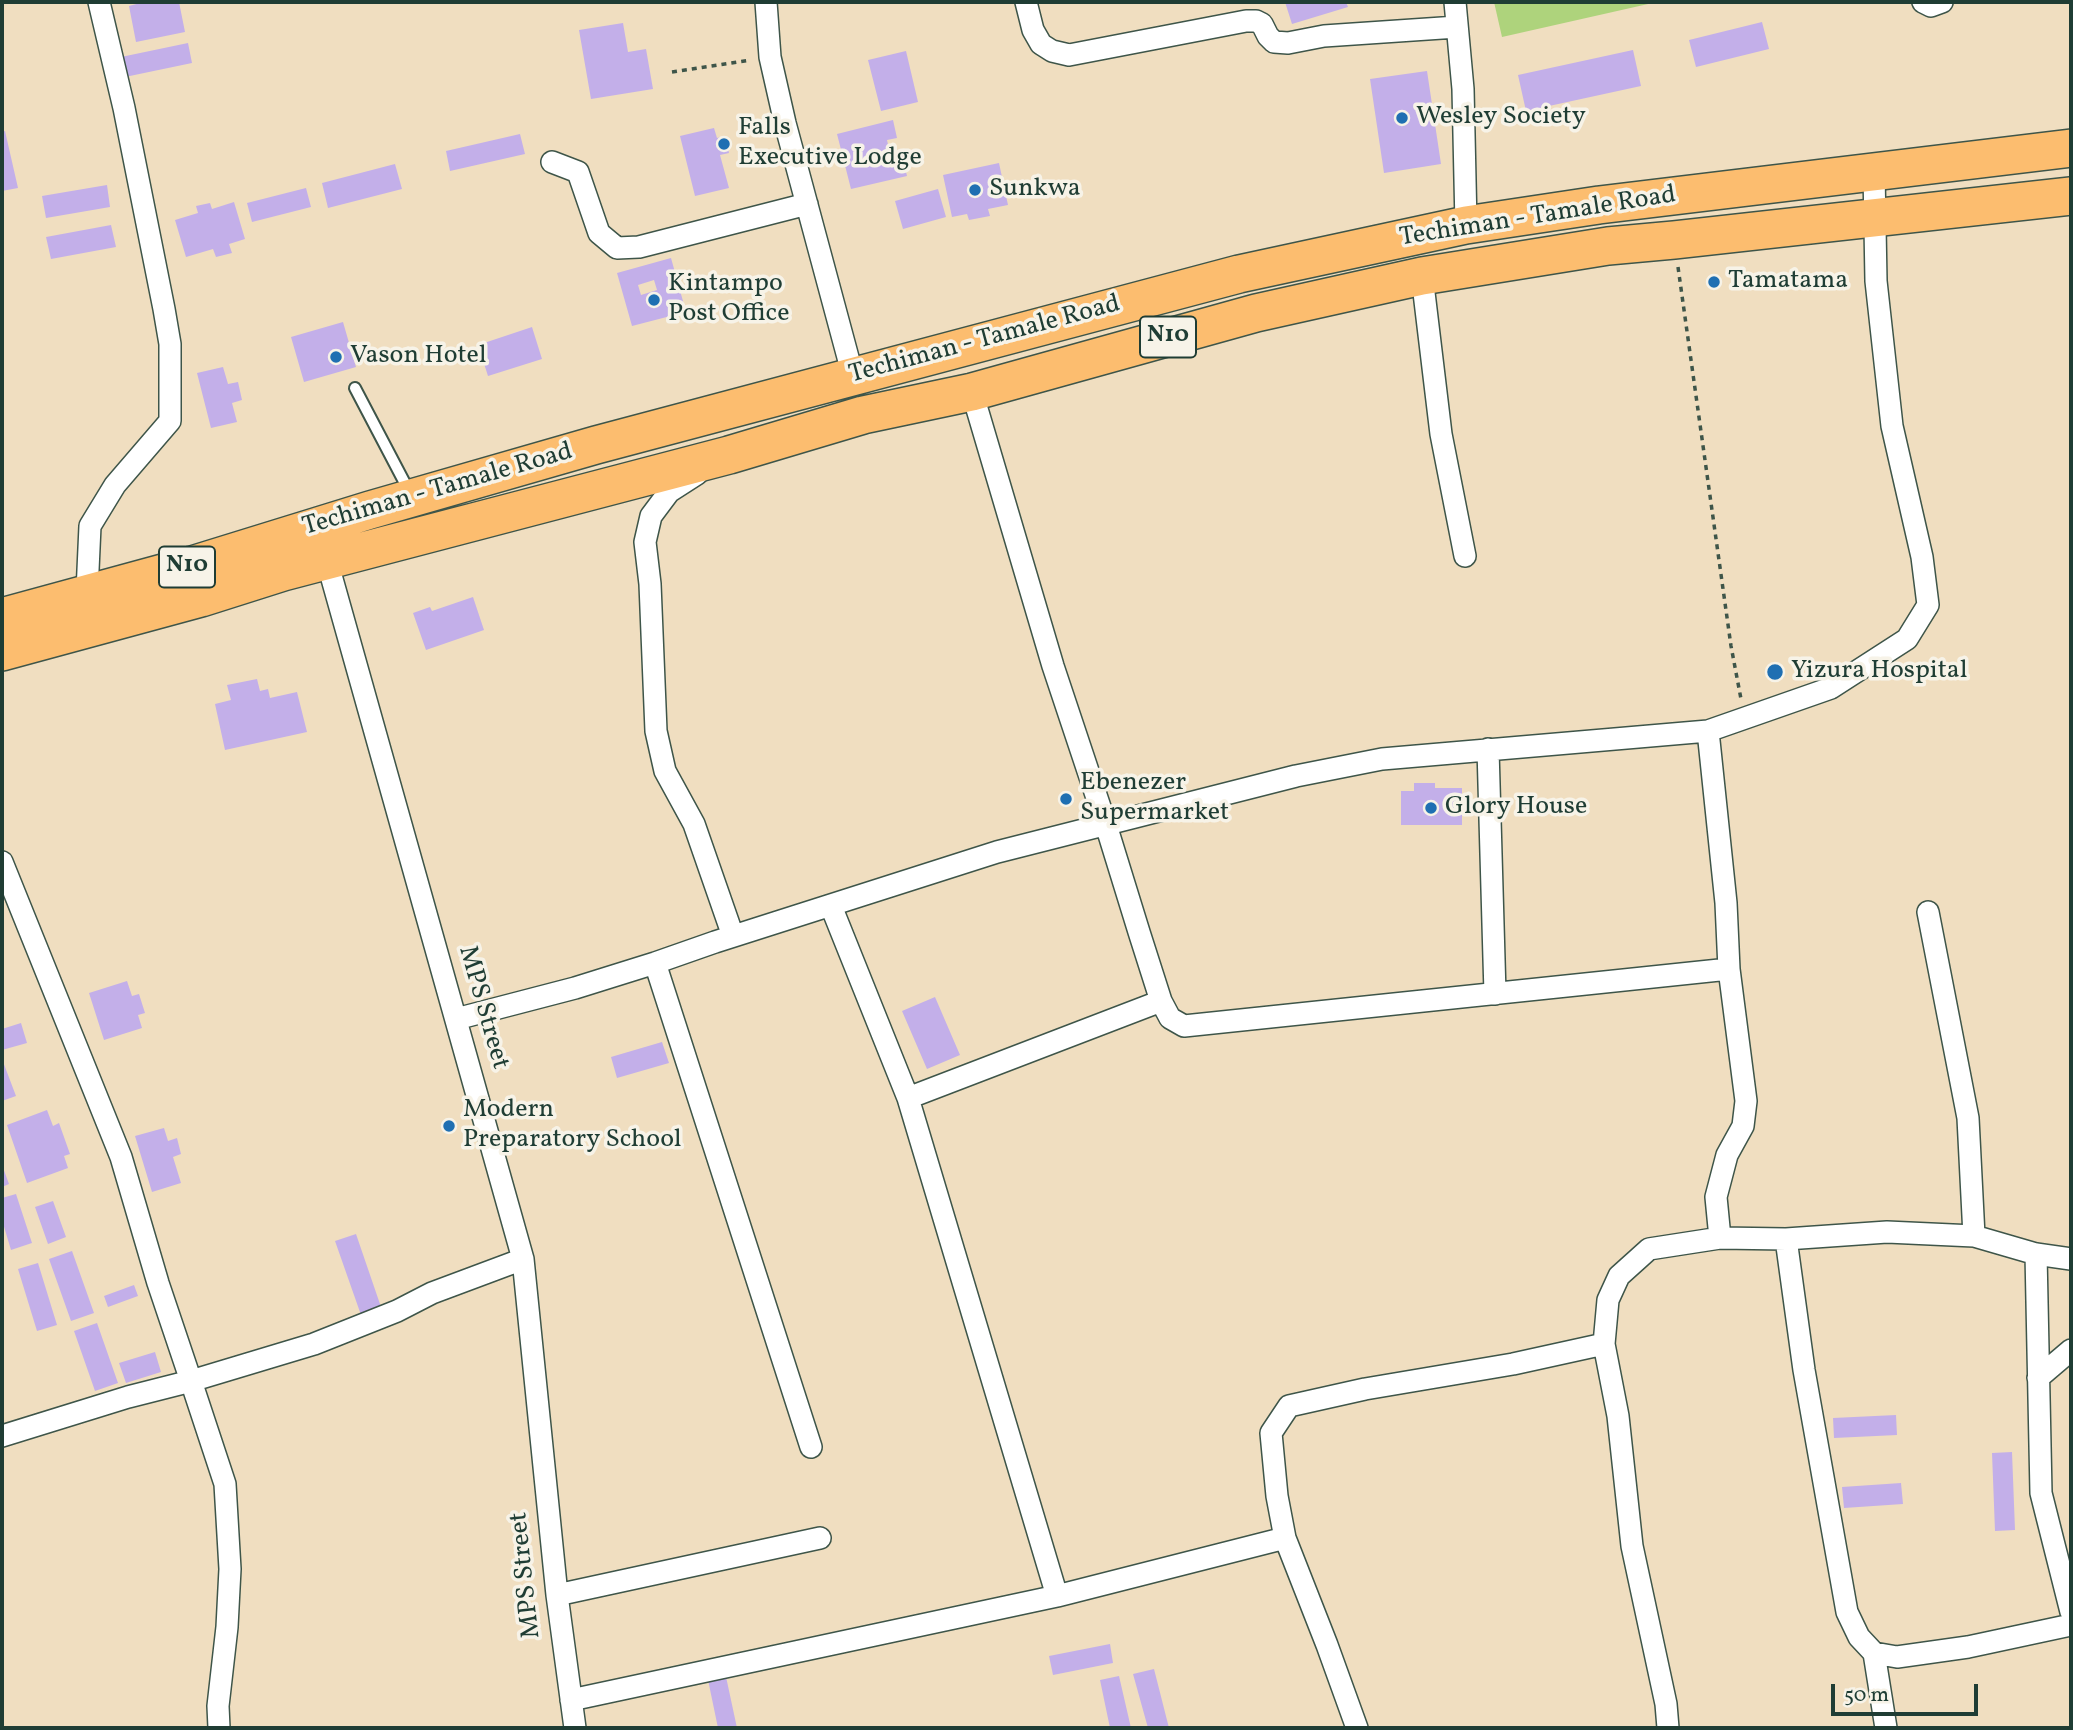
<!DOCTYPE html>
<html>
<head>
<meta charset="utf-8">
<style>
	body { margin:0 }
	#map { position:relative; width:2073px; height:1730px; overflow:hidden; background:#f0dec0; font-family:Vollkorn,serif }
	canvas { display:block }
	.frame { position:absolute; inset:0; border:4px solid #1f3d34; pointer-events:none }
	.scale { position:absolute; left:1831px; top:1684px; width:147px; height:32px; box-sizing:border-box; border:4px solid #1f3d34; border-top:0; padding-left:9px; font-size:21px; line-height:24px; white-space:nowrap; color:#1f3d34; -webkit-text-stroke:5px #f7f3e8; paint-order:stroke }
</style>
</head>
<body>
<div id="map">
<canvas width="2073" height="1730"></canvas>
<div class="frame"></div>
<div class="scale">50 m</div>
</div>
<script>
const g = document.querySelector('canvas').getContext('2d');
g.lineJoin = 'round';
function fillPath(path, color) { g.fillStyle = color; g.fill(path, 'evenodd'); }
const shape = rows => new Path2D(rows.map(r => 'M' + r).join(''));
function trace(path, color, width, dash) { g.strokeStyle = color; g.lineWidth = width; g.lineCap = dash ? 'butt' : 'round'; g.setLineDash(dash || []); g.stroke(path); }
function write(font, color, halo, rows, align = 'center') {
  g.font = font + ' Vollkorn,serif'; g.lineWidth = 7; g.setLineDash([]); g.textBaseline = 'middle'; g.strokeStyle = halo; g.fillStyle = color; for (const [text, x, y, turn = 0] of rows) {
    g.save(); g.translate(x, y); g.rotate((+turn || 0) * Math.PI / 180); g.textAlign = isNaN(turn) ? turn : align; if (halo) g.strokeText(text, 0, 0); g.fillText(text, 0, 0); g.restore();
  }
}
fillPath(shape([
	[1494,2,1657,2,1502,37]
]), '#aed37c');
fillPath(shape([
	[144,2,179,2,185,32,136,42,129,6],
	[1285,2,1346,2,1348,7,1292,24],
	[1762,22,1769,49,1696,67,1689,40],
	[623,23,628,52,646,49,653,89,591,99,579,30],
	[188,43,192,63,125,77,121,57],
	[1633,50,1641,86,1526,111,1518,75],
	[906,51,918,102,881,111,868,60],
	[1427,71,1441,164,1384,173,1370,79],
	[893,120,897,138,887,140,891,158,902,155,907,176,851,189,837,134],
	[714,128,717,138,725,136,729,153,720,155,729,188,695,196,680,136],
	[5,131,18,188,2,191,2,132],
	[520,134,525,154,450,171,446,151],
	[999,163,1008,205,988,209,990,216,969,220,967,214,952,217,943,175],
	[395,164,402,189,328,208,322,183],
	[107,185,110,207,46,218,42,196],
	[306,188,311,207,252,222,247,203],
	[938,189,946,217,903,229,895,201],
	[234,202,245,239,229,244,232,253,216,257,213,249,186,257,175,220,198,213,196,206,210,203,212,209],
	[111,225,116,247,51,259,46,237],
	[671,258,686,312,632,326,617,273],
	[654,280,657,290,641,295,638,285],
	[343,322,356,367,304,382,291,337],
	[532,327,542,359,488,376,478,345],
	[223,367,228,384,238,382,242,400,232,403,237,422,211,428,197,373],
	[473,597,484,630,426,650,413,613,430,607,432,611],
	[257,679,260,691,268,689,270,698,297,692,307,732,225,750,215,704,231,700,227,685],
	[1414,783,1435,783,1435,788,1462,788,1462,825,1401,825,1401,791,1414,791],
	[127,981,132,996,139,994,145,1013,138,1015,142,1028,104,1040,89,993],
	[935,997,960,1055,927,1069,902,1011],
	[21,1023,27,1043,2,1050,2,1029],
	[662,1042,669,1063,617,1078,611,1057],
	[2,1059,16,1096,2,1101],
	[47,1110,53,1126,59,1123,70,1154,64,1156,68,1168,27,1183,7,1125],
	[164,1128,168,1141,177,1138,181,1154,173,1157,181,1183,152,1192,135,1136],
	[2,1165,9,1184,2,1187],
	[16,1194,32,1243,11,1250,2,1220,2,1198],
	[53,1201,66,1237,48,1244,35,1207],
	[356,1234,381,1307,361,1315,335,1241],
	[72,1251,94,1313,71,1321,49,1259],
	[38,1263,57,1325,37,1331,18,1269],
	[134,1285,138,1296,108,1307,104,1296],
	[97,1323,118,1383,95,1391,74,1331],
	[155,1352,161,1372,126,1383,119,1363],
	[1896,1415,1897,1435,1834,1438,1833,1418],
	[2012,1452,2015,1530,1995,1531,1992,1453],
	[1901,1483,1903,1504,1844,1508,1842,1487],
	[1110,1644,1113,1663,1053,1675,1049,1656],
	[1154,1669,1169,1728,1148,1728,1133,1674],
	[725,1672,737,1728,718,1728,707,1675],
	[1119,1676,1131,1728,1110,1728,1100,1680]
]), '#c3afe9');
const lane = shape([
	[355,388,409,491]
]);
const street = shape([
	[766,2,770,57,785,123,853,376],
	[1026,2,1033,30,1041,44,1052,51,1069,55,1246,21,1256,21,1262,24,1268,36,1274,42,1288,43,1324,36,1457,27],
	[1455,2,1463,89,1466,225],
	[1923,2,1931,6,1942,2],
	[552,162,578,172,599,233,617,248,639,247,807,204],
	[1422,276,1441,434,1465,556],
	[972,392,1053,666,1106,825,1139,932,1161,1001,1170,1018,1184,1026,1729,969],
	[697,474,669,492,651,516,645,542,650,584,656,731,665,771,694,824,733,936],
	[327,561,523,1259,557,1595,575,1728],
	[87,592,90,526,115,485,170,421,170,344,164,309,124,108,99,2],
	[1488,749,1495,994],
	[2,862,121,1157,158,1283,191,1381,314,1344,397,1311,432,1293,523,1259],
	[831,906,908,1098,1057,1596],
	[1928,912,1968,1118,1974,1236],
	[655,963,811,1447],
	[456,1019,575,988,655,963,715,942,997,852,1296,776,1382,759,1708,731],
	[908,1098,1161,1001],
	[1720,1238,1716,1197,1727,1155,1743,1126,1746,1101,1729,969,1726,903,1708,731,1831,688,1907,639,1928,605,1922,557,1892,426,1876,281,1874,172],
	[1786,1239,1804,1370,1847,1612,1859,1637,1874,1653,1897,1657,1968,1647,2071,1625],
	[2036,1254,2041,1493,2071,1612],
	[2038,1378,2071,1350],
	[2,1436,128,1397,191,1381,225,1484,230,1569,227,1627,218,1706,219,1728],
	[557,1595,820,1538],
	[1874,1653,1886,1728],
	[571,1700,1057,1596,1285,1538],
	[1357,1728,1327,1645,1285,1538,1277,1496,1271,1433,1289,1406,1365,1389,1513,1364,1604,1344],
	[1668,1728,1666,1704,1632,1546,1618,1416,1604,1344,1608,1300,1619,1276,1649,1249,1720,1238,1786,1239,1887,1232,1974,1236,2036,1254,2071,1259]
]);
const highway = shape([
	[2,617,192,565,370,510,596,445,1239,274,1466,225,1599,205,2071,148],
	[2,652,201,598,283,572,729,455,863,415,972,392,1256,313,1422,276,1608,246,1674,240,2071,196]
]);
trace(lane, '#3e5549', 14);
trace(street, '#3e5549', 24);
trace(highway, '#3e5549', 40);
trace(shape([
	[672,72,751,60],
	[1678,267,1731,646,1741,699]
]), '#3e5549', 3.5, [5, 5]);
trace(lane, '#fff', 10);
trace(street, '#fff', 21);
trace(highway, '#fcbd6f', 37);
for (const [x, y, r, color] of [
	[1402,118,7,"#1f6fb2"],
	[724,144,7,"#1f6fb2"],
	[975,190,7,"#1f6fb2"],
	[1714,282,7,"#1f6fb2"],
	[654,300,7,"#1f6fb2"],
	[336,357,7,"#1f6fb2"],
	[1775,672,9,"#1f6fb2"],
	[1066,799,7,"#1f6fb2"],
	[1431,808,7,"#1f6fb2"],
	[449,1126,7,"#1f6fb2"]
]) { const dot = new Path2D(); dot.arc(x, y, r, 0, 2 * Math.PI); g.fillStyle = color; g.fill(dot); trace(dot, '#f7f3e8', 2.5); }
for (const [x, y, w] of [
	[1168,337,56],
	[187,567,56]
]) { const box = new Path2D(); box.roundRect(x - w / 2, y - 20.5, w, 41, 5); g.fillStyle = '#f7f3e8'; g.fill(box); trace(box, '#1f3d34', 2); }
write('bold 24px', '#1f3d34', null, [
	["N10",1168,337],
	["N10",187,567]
]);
write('26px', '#1f3d34', '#f7f3e8', [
	["Wesley Society",1416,118],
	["Falls",738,129],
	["Executive Lodge",738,159],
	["Sunkwa",989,190],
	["Tamatama",1728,282],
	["Kintampo",668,285],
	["Post Office",668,315],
	["Vason Hotel",350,357],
	["Yizura Hospital",1791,672],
	["Ebenezer",1080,784],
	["Supermarket",1080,814],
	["Glory House",1445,808],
	["Modern",463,1111],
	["Preparatory School",463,1141]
], 'left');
write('26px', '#1f3d34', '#f7f3e8', [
	["Techiman - Tamale Road",1538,218,-9],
	["Techiman - Tamale Road",985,341,-15],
	["Techiman - Tamale Road",438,491,-16],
	["MPS Street",482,1008,74],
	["MPS Street",527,1575,-96]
]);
</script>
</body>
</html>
